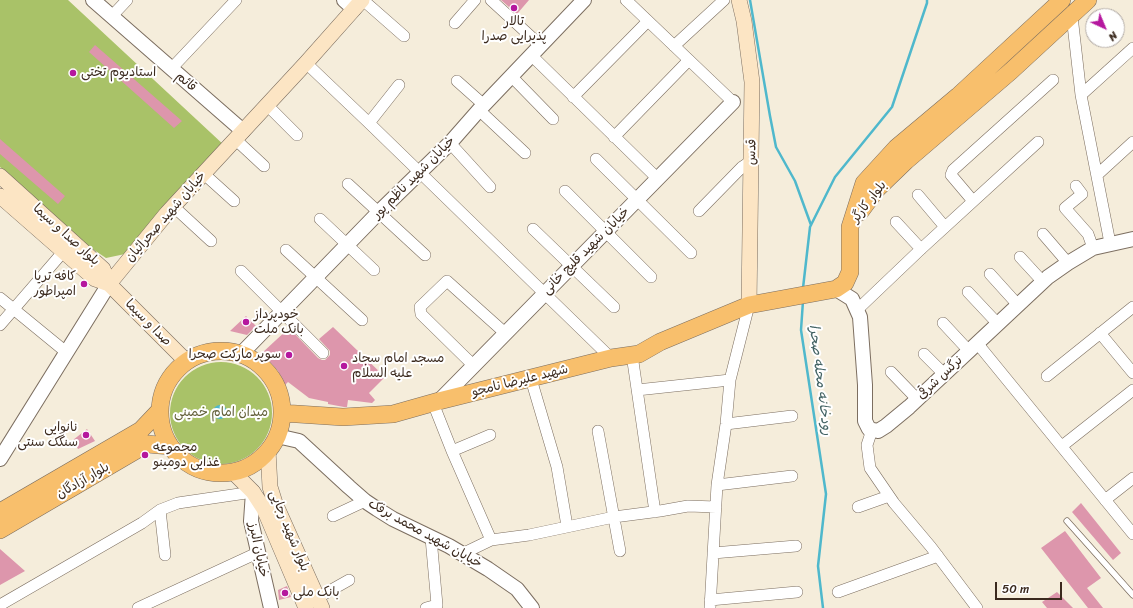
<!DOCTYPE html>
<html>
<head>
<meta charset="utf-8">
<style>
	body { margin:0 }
	#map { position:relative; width:1133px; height:608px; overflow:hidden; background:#f5eddb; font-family:Sriracha,sans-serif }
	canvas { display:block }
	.north { position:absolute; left:1085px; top:8px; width:40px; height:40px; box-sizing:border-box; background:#fff; border:1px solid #b1aaa5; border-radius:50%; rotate:136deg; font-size:11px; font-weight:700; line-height:16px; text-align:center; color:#3b2a1e }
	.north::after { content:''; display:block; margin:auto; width:14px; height:18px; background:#b5179e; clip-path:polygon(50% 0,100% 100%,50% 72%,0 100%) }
	.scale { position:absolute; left:995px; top:582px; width:67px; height:18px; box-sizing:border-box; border:2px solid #3b2a1e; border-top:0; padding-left:5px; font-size:12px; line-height:14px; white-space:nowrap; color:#3b2a1e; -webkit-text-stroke:3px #fff; paint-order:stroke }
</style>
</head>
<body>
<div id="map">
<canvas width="1133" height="608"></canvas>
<div class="north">N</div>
<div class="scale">50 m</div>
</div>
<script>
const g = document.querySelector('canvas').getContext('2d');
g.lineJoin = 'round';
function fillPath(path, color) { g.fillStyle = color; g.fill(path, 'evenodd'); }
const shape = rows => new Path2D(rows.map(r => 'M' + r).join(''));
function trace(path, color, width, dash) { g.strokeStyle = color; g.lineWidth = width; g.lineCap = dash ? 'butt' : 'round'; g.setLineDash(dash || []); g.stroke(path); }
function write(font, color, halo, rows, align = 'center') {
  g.font = font + ' Sriracha,"Playpen Sans Arabic",sans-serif'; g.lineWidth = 4; g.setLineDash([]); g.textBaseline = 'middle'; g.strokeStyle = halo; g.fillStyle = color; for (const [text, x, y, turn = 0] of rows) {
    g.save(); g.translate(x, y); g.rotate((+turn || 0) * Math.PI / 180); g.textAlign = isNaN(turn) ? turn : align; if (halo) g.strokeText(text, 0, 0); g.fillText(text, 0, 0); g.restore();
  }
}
fillPath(shape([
	[0,0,68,0,225,146,125,254,106,258,88,246,0,167],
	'170 413a51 51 0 1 1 102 0a51 51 0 1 1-102 0Z'
]), '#a9c268');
fillPath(shape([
	'213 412a7 7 0 1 1 14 0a7 7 0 1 1-14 0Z'
]), '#4fb8cc');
trace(shape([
	[750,0,770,116,776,147,795,181,811,225],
	[803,288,810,227,835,177,892,107,927,3,927,0],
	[803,301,801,330,826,494,818,566,823,608]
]), '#4fb8cc', 2.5);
fillPath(shape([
	[501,0,529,0,517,14],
	[95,45,182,121,174,128,89,52],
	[0,139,65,196,58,204,0,154],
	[246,316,256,326,247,335,230,331],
	[333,327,385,377,369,393,375,400,372,403,348,400,347,407,344,407,328,404,328,402,309,398,288,382,285,385,278,371,262,353,289,328,318,358,322,360,325,360,330,355,330,351,319,339],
	[87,429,95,441,78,449,73,440],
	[1081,503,1121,553,1113,560,1072,512],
	[1065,531,1101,578,1087,588,1103,608,1088,608,1041,548],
	[0,549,25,571,0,585],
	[287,586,291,597,279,600,278,590],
	[1057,592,1073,608,1047,608,1042,602]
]), '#dd96ac');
const service = shape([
	[1067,521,1133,595]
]);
const minor = shape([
	[363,0,404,36],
	[491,0,540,45],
	[626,0,733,102],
	[112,16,127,0],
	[1072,16,1081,95,1110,243],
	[455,23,475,0],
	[674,46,724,0],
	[531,55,658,179],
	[306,63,369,123,611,358],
	[171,69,236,0],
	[511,76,553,119],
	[457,81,484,105],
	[1081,95,1133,48],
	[573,97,648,21],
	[267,105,297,135],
	[479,110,525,153],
	[369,123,399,85],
	[614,137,689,60],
	[235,139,264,166],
	[450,143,490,187],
	[596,159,691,253],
	[203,173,234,201],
	[1097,175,1133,142],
	[348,184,425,255],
	[1076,186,1082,194,1065,208,1088,234,1093,248],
	[565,191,651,277],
	[918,195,945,227],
	[973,201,951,175,953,170,1053,80],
	[173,206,211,241],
	[699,211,742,167,751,161],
	[320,219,374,270],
	[896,222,921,249],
	[533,229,614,307],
	[1043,234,1068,263],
	[286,250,362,320],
	[1020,257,1043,282],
	[241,271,323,353],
	[990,274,1018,305],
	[968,292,998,324],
	[0,298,66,352],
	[857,310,921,249,1038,142],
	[943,323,969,351],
	[0,325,63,252],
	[1100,333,1133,373],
	[977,343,1133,534],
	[924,354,944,374],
	[632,355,655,512],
	[473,365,421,314,420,307,447,281,505,333],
	[891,372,917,399],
	[1047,376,1133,307],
	[531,379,557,467,567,526],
	[637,390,730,380],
	[433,403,452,451,491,540],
	[726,424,792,416],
	[872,430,867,445,870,468,894,503,931,547,977,608],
	[598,431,620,551],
	[1062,446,1133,390],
	[452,451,490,435],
	[717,485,792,476],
	[1105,500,1133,478],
	[858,507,889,496],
	[160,510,165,555],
	[333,516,365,501],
	[713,553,796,546],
	[462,554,491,540,529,535,614,517,660,511,688,506,716,507],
	[838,592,938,556],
	[317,598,349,580],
	[710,600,797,592],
	[0,605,142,523,160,510,178,503,253,492],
	[138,608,257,553],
	[426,608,437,605,431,538],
	[710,608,717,485,726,424,730,380,749,305]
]);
const tertiary = shape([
	[93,0,243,131],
	[344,0,354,9],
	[836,289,852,299,860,317,865,385,865,421,869,429,878,431,886,426,909,407,1048,277,1068,263,1093,248,1133,239],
	[241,354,379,212,450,143,479,110,584,0],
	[439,401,733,102],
	[277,436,299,441,349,487,365,501,377,509,393,519,449,546,488,569,517,589,532,608],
	[0,459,109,284],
	[253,492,251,521,271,608]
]);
const secondary = shape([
	[739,0,744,21,752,82,749,305],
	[0,176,103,269,109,284,186,361],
	[0,196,95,279,109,284],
	[109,284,167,213,306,63,362,0],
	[268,450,270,487,275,503,322,608],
	[233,472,253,492,264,509,306,608]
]);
const primary = shape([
	[860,212,877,189,906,161,1011,71,1088,0],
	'160 412a61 61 0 1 1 122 0a61 61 0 1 1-122 0Z',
	[282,413,343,417,393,414,439,401,611,358,639,354,660,342,749,305,836,289,845,283,850,272,850,227,864,183,896,148,958,96,1062,0],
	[0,512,141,430,160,410],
	[0,530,147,444,170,446]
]);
trace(service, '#7c6e60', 7);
trace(minor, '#7c6e60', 12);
trace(tertiary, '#7c6e60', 16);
trace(secondary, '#7c6e60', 16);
trace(primary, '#7c6e60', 18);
trace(service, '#fff', 5.5);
trace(minor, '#fff', 11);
trace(tertiary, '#fff', 14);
trace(secondary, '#fce5c4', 15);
trace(primary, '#f8bf6c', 17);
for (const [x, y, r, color] of [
	[514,8,4,"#b5179e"],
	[73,73,4,"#b5179e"],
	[84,284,4,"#b5179e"],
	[246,322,4,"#b5179e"],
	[289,355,4,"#b5179e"],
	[344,366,4,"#b5179e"],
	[86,435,4,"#b5179e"],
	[145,455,4,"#b5179e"],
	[285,593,4,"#b5179e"]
]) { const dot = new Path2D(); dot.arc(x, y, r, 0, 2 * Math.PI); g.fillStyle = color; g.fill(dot); trace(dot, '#fff', 1.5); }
write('13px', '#3b2a1e', '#fff', [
	["تالار",514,22,"center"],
	["پذیرایی صدرا",514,37,"center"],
	["استادیوم تختی",81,73],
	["کافه تریا",76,277,"right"],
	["امپراطور",76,292,"right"],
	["خودپرداز",254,315],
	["بانک ملت",254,330],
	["سوپر مارکت صحرا",281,355,"right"],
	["مسجد امام سجاد",352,359],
	["علیه السلام",352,374],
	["نانوایی",78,428,"right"],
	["سنگک سنتی",78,443,"right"],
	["مجموعه",153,448],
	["غذایى دومینو",153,463],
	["بانک ملی",293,593]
], 'left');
write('13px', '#3b2a1e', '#fff', [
	["قائم",186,82,41],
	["قدس",752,152,-89],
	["خیابان شهید ناظم پور",414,178,-45],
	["بلوار کارگر",869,202,-52],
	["خیابان شهید صحرائیان",166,217,-49],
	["بلوار صدا و سیما",66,235,42],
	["خیابان شهید قلیچ خانی",586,251,-45],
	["صدا و سیما",148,323,45],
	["نرگس شرقی",940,378,-43],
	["شهید علیرضا نامجو",520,381,-14],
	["بلوار آزادگان",83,481,-30],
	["بلوار شهید رجایی",289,531,68],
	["خیابان شهید محمد برفک",425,534,29],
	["خیابان البرز",258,550,78]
]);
write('13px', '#625f38', '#fff', [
	["میدان امام خمینی",221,413]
]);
write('italic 14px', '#436364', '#fff', [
	["رودخانه محله صحرا",820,380,83]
]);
</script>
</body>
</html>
